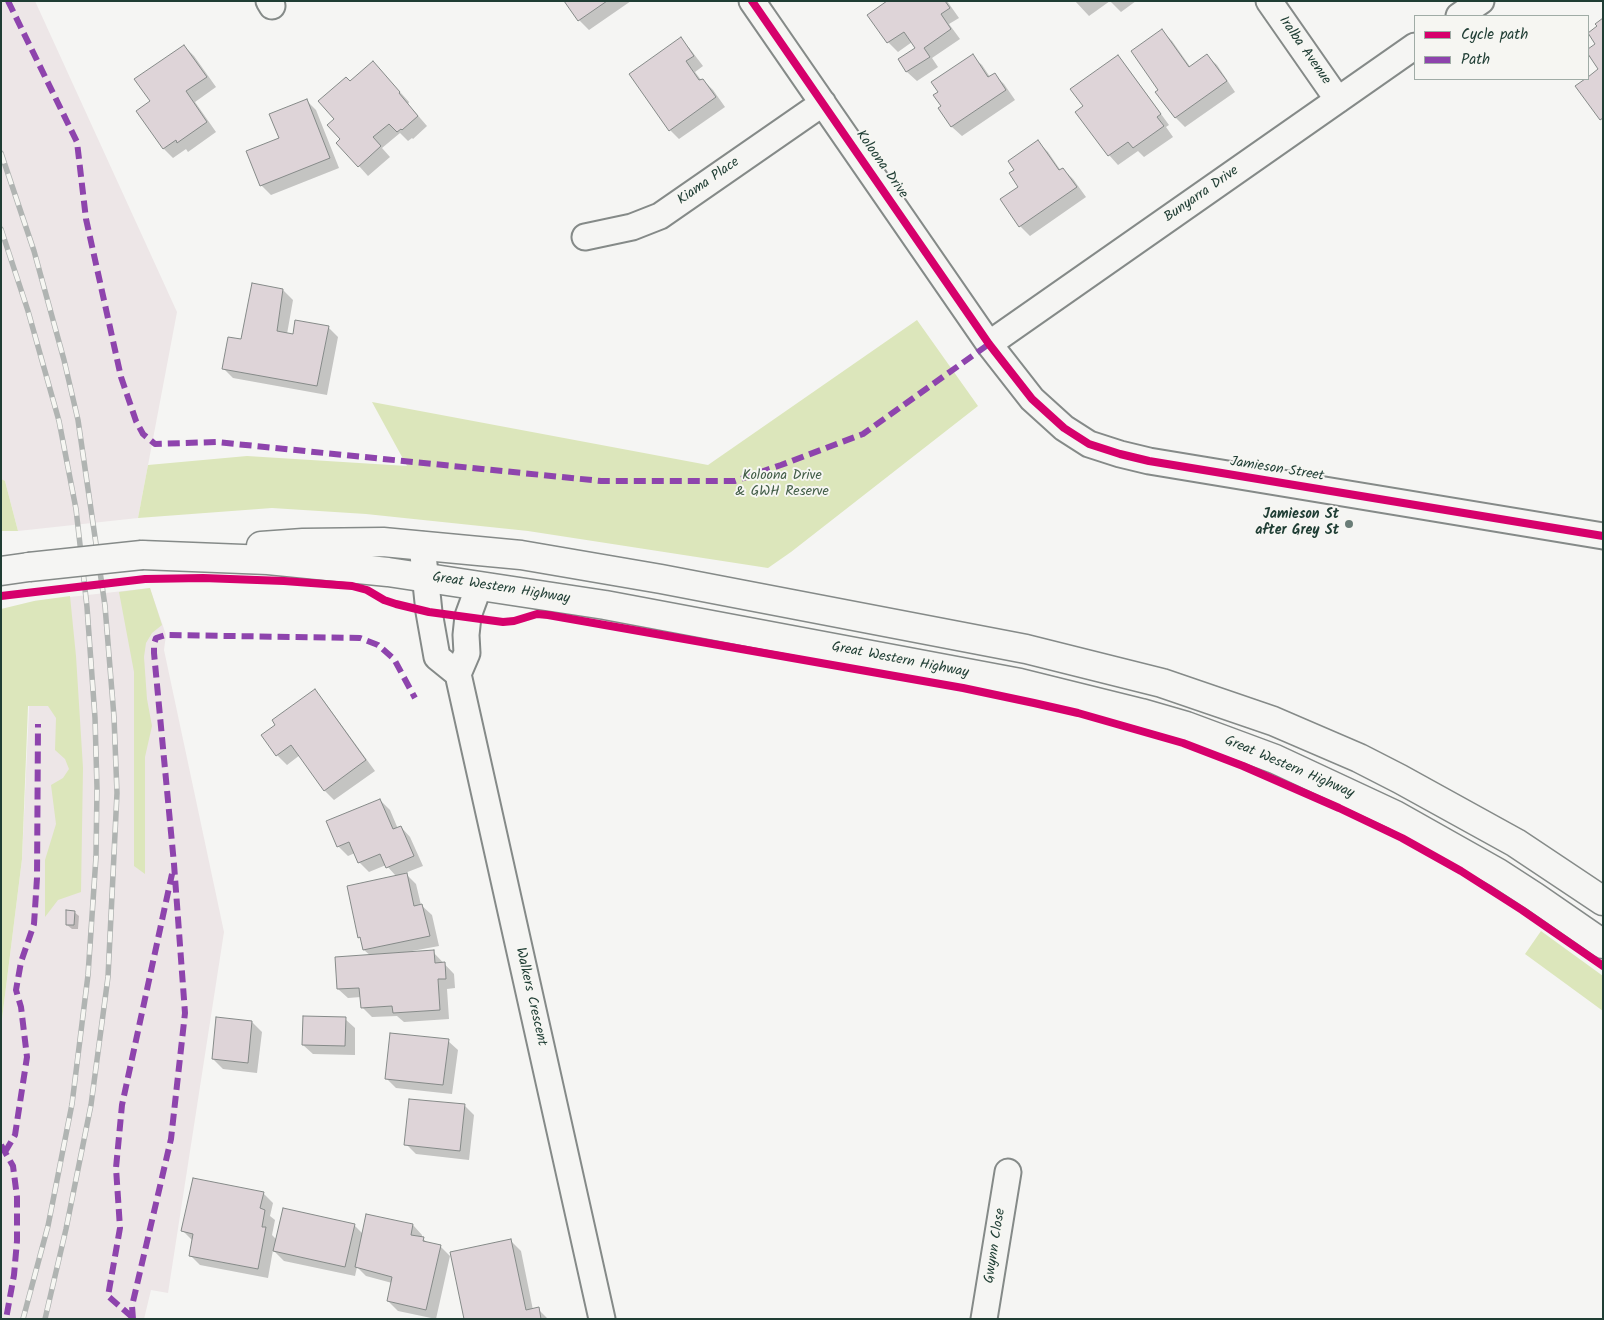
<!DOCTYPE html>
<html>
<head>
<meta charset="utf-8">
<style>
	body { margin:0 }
	#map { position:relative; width:1604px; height:1320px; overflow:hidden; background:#f5f5f3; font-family:Kalam,sans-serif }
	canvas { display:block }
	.frame { position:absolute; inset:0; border:2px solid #1f3d34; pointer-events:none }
	.legend { position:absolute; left:1414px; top:15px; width:175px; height:65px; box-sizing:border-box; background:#f6f6f2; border:1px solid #a0aca6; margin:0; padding:6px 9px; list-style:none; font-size:15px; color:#1f3d34 }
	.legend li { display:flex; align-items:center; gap:10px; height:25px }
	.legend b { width:25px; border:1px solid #a0aca6 }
</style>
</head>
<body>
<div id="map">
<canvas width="1604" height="1320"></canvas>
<div class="frame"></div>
<ul class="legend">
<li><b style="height:6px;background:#d6006c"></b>Cycle path</li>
<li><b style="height:6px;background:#8e44ad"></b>Path</li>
</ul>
</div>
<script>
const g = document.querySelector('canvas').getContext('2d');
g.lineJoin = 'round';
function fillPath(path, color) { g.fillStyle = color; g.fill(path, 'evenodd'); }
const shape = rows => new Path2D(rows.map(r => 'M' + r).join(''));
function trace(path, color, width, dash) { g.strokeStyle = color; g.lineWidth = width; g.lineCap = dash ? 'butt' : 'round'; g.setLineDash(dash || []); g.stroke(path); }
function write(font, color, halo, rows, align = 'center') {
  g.font = font + ' Kalam,sans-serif'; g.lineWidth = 4; g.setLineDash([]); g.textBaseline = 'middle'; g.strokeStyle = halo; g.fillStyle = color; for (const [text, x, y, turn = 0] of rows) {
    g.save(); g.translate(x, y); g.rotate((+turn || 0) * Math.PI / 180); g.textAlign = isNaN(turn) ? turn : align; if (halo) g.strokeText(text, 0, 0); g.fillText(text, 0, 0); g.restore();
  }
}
fillPath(shape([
	[1,1,35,1,177,312,138,518,18,531,5,481,1,481],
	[150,588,166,635,164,650,224,932,168,1293,151,1290,144,1319,1,1319,1,1027,22,859,34,601]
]), '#ede6e7');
fillPath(shape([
	[917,320,978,406,791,552,768,568,528,531,366,514,272,508,138,518,148,465,247,456,407,466,372,402,708,465],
	[1,479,5,481,18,531,1,531],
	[150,588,162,625,152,633,146,643,144,657,147,699,152,726,145,757,145,874,134,866,134,672,119,592],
	[70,596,76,656,83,768,81,892,58,900,45,917,45,860,56,824,51,785,63,778,69,769,65,759,55,750,56,718,48,706,28,706,22,859,1,1027,1,609,34,601],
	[1541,931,1603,976,1603,1011,1525,954]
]), '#dce6bb');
fillPath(shape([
	[566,1,631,1,589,30,579,20],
	[889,1,947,1,959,18,949,24,960,39,932,58,938,67,917,81,907,72,899,60,917,48,912,42,898,52,888,42],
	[1075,1,1110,1,1089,16],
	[1110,1,1136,1,1121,12],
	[1162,31,1172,41,1191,68,1207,56,1217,65,1235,92,1185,127,1176,118,1157,92,1160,90],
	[681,39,690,49,703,66,695,72,701,80,703,80,713,90,725,107,679,139,670,130],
	[184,46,194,56,216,87,195,102,216,132,188,152,186,149,173,158,164,149,138,111,152,102],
	[972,56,982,65,990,77,995,75,1004,84,1015,100,962,136,952,127,940,108,942,106],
	[1118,57,1127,67,1169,125,1166,127,1173,137,1144,157,1138,151,1118,165,1109,155,1084,106],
	[383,73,409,102,408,104,427,126,413,139,412,138,408,141,400,133,382,148,390,157,368,176,359,166,341,139,336,119,350,83],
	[307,101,316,110,339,168,271,195,261,185,281,139],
	[1038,142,1048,152,1061,171,1063,169,1073,179,1086,197,1030,236,1020,226,1019,187,1015,170],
	[283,290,293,300,287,334,294,335,328,327,338,337,327,395,233,378,223,368,242,340],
	[315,691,324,701,375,771,334,800,324,790,300,755,287,765,277,755,277,725],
	[380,800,390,810,398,829,401,827,410,837,423,866,405,873,416,884,421,905,432,915,439,946,412,951,413,953,433,952,454,974,455,988,447,989,449,1019,404,1022,397,1016,372,1017,362,1007,361,997,348,998,338,989,371,956,364,950,362,940,359,937,396,876,386,865,369,872,359,862,355,853,348,856,338,846],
	[74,912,79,916,78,929,72,929,67,925],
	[345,1019,355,1028,355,1055,313,1054,303,1045],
	[252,1022,262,1032,257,1073,223,1069,213,1059],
	[448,1041,458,1050,452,1094,396,1088,386,1078],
	[464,1105,474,1115,469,1160,416,1154,406,1144],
	[263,1193,273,1203,270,1216,275,1220,272,1235,277,1240,354,1225,363,1234,413,1225,422,1235,422,1238,429,1244,440,1246,450,1256,436,1319,398,1311,388,1301,392,1283,366,1276,357,1267,355,1276,284,1261,273,1250,268,1278,200,1265,190,1255,193,1241,183,1231],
	[511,1241,521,1251,533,1310,538,1309,548,1319,465,1319]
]), '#0003');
const building = shape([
	[564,1,607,1,578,21,564,1],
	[887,1,945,1,950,8,941,14,951,29,924,48,930,57,906,72,898,59,915,48,904,32,887,43,867,15,887,1],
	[1603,18,1603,118,1600,120,1575,86,1585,79,1588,79,1588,77,1598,69,1588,54,1588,49,1595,44,1588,33,1597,26,1595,24,1603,18],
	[1162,29,1189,67,1207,54,1227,81,1175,118,1155,92,1158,90,1131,51,1162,29],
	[681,37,694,56,686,61,699,80,703,79,716,97,669,131,629,74,681,37],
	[184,45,207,77,186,91,207,122,177,143,176,140,163,149,136,111,150,101,134,79,184,45],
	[973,54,988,77,995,73,1006,90,951,127,938,108,941,106,933,95,938,92,931,82,973,54],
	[1118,55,1161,114,1157,117,1164,126,1133,148,1128,142,1108,156,1075,112,1083,106,1070,89,1118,55],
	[373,61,400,92,399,93,418,116,402,130,401,129,397,132,389,124,373,137,381,146,358,167,336,143,340,139,327,125,334,119,318,101,346,77,350,81,373,61],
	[307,99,330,158,260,186,246,151,279,138,269,114,307,99],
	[1038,140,1059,170,1063,168,1077,187,1019,227,1000,199,1018,187,1009,173,1014,170,1008,161,1038,140],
	[252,283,283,289,277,331,293,334,295,320,329,326,317,386,222,369,228,337,241,339,252,283],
	[315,689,366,760,324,791,291,745,276,756,261,735,275,725,272,720,315,689],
	[380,799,393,829,401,826,414,856,386,868,380,854,358,863,349,842,337,847,326,821,380,799],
	[407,873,414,906,422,904,430,936,363,950,360,937,358,938,347,886,407,873],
	[66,910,75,911,74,925,66,925,66,910],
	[434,950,435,963,445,962,446,979,438,979,440,1010,393,1013,392,1006,361,1008,359,988,337,989,335,957,434,950],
	[303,1016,346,1017,345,1046,302,1045,303,1016],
	[216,1017,252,1021,248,1063,212,1059,216,1017],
	[390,1033,449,1039,443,1085,385,1079,390,1033],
	[409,1099,465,1104,460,1151,404,1145,409,1099],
	[193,1178,264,1192,260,1208,265,1210,262,1227,266,1227,258,1269,189,1256,193,1234,181,1231,193,1178],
	[283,1208,355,1224,345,1267,273,1251,283,1208],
	[366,1214,413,1224,411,1235,424,1237,423,1241,441,1245,426,1310,387,1301,392,1277,355,1267,366,1214],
	[511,1239,526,1310,539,1307,541,1319,464,1319,450,1252,511,1239]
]);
fillPath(building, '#ded4d8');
trace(building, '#858a88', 1);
const minor = shape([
	[269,1,272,6],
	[752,1,989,344,1032,399,1064,428,1089,444,1120,454,1149,461,1603,536],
	[1269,1,1338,100],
	[1459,16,1481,1],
	[585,237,632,227,660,216,823,103],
	[989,344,1415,46],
	[422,545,429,612,437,657,458,674],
	[479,586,468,616,466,635,467,653,458,674,602,1319],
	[984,1319,1008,1172]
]);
const secondary = shape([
	[261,546,303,543,383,542,521,555,661,579,1026,649,1162,683,1273,721,1359,758,1400,779,1516,843,1603,901],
	[142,555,268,560,388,572,605,605,1020,683,1141,713,1186,726,1275,759,1395,815,1498,873,1535,897,1603,944],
	[1,571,29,567]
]);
trace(minor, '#858a88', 29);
trace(secondary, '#858a88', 31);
trace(minor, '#f5f5f3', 25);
trace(secondary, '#f5f5f3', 28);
const rail = shape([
	[1,153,34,251,64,360,78,420,105,606,114,717,117,793,108,977,91,1105,66,1229,45,1319],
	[1,229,28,311,59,421,76,509,87,607,95,718,97,788,96,857,88,975,72,1104,48,1226,23,1319]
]);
trace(rail, '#b0b4b2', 5.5);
trace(rail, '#f6f6f2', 4, [11]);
const secondaryBridge = shape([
	[29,567,142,555]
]);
trace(secondaryBridge, '#858a88', 31, []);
trace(secondaryBridge, '#f5f5f3', 28);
trace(shape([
	[8,1,77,142,86,219,121,377,136,421,143,434,155,444,216,442,601,481,735,481,781,465,863,434,989,344],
	[1,1145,13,1166,17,1197,17,1241,14,1275,6,1319],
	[5,1152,15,1135,27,1057,21,1007,16,990,21,962,34,924,37,878,38,724],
	[132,1317,108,1296,120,1228,116,1168,122,1105,172,874],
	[133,1319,132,1306,171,1139,185,1013,174,864,154,653,154,644,156,638,166,635,360,638,378,645,394,659,415,698]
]), '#8e44ad', 6, [12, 6]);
trace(shape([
	[752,1,989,344,1032,399,1064,428,1089,444,1120,454,1149,461,1603,536],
	[1,596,145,579,203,578,284,581,352,586,367,590,384,600,396,604,429,612,503,622,514,621,537,614,548,615,963,688,1034,703,1078,713,1183,743,1243,766,1339,808,1402,838,1461,871,1522,910,1603,966]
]), '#d6006c', 8);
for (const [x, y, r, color] of [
	[1349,524,5,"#6a7d77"]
]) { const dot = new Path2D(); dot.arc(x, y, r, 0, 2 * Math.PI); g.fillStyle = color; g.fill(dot); trace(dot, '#f6f6f2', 2); }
write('14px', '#1f3d34', '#f6f6f2', [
	["Iralba Avenue",1304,51,55],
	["Koloona Drive",881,165,55],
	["Kiama Place",709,182,-35],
	["Bunyarra Drive",1202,195,-35],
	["Jamieson Street",1277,470,9],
	["Great Western Highway",501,589,9],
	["Great Western Highway",900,661,11],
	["Great Western Highway",1289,768,23],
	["Walkers Crescent",530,997,77],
	["Gwynn Close",996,1246,-81]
]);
write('14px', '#415c46', '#f6f6f2', [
	["Koloona Drive",782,477],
	["& GWH Reserve",782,493]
]);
write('bold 14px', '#1f3d34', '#f6f6f2', [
	["Jamieson St",1339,516],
	["after Grey St",1339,532]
], 'right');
</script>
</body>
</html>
